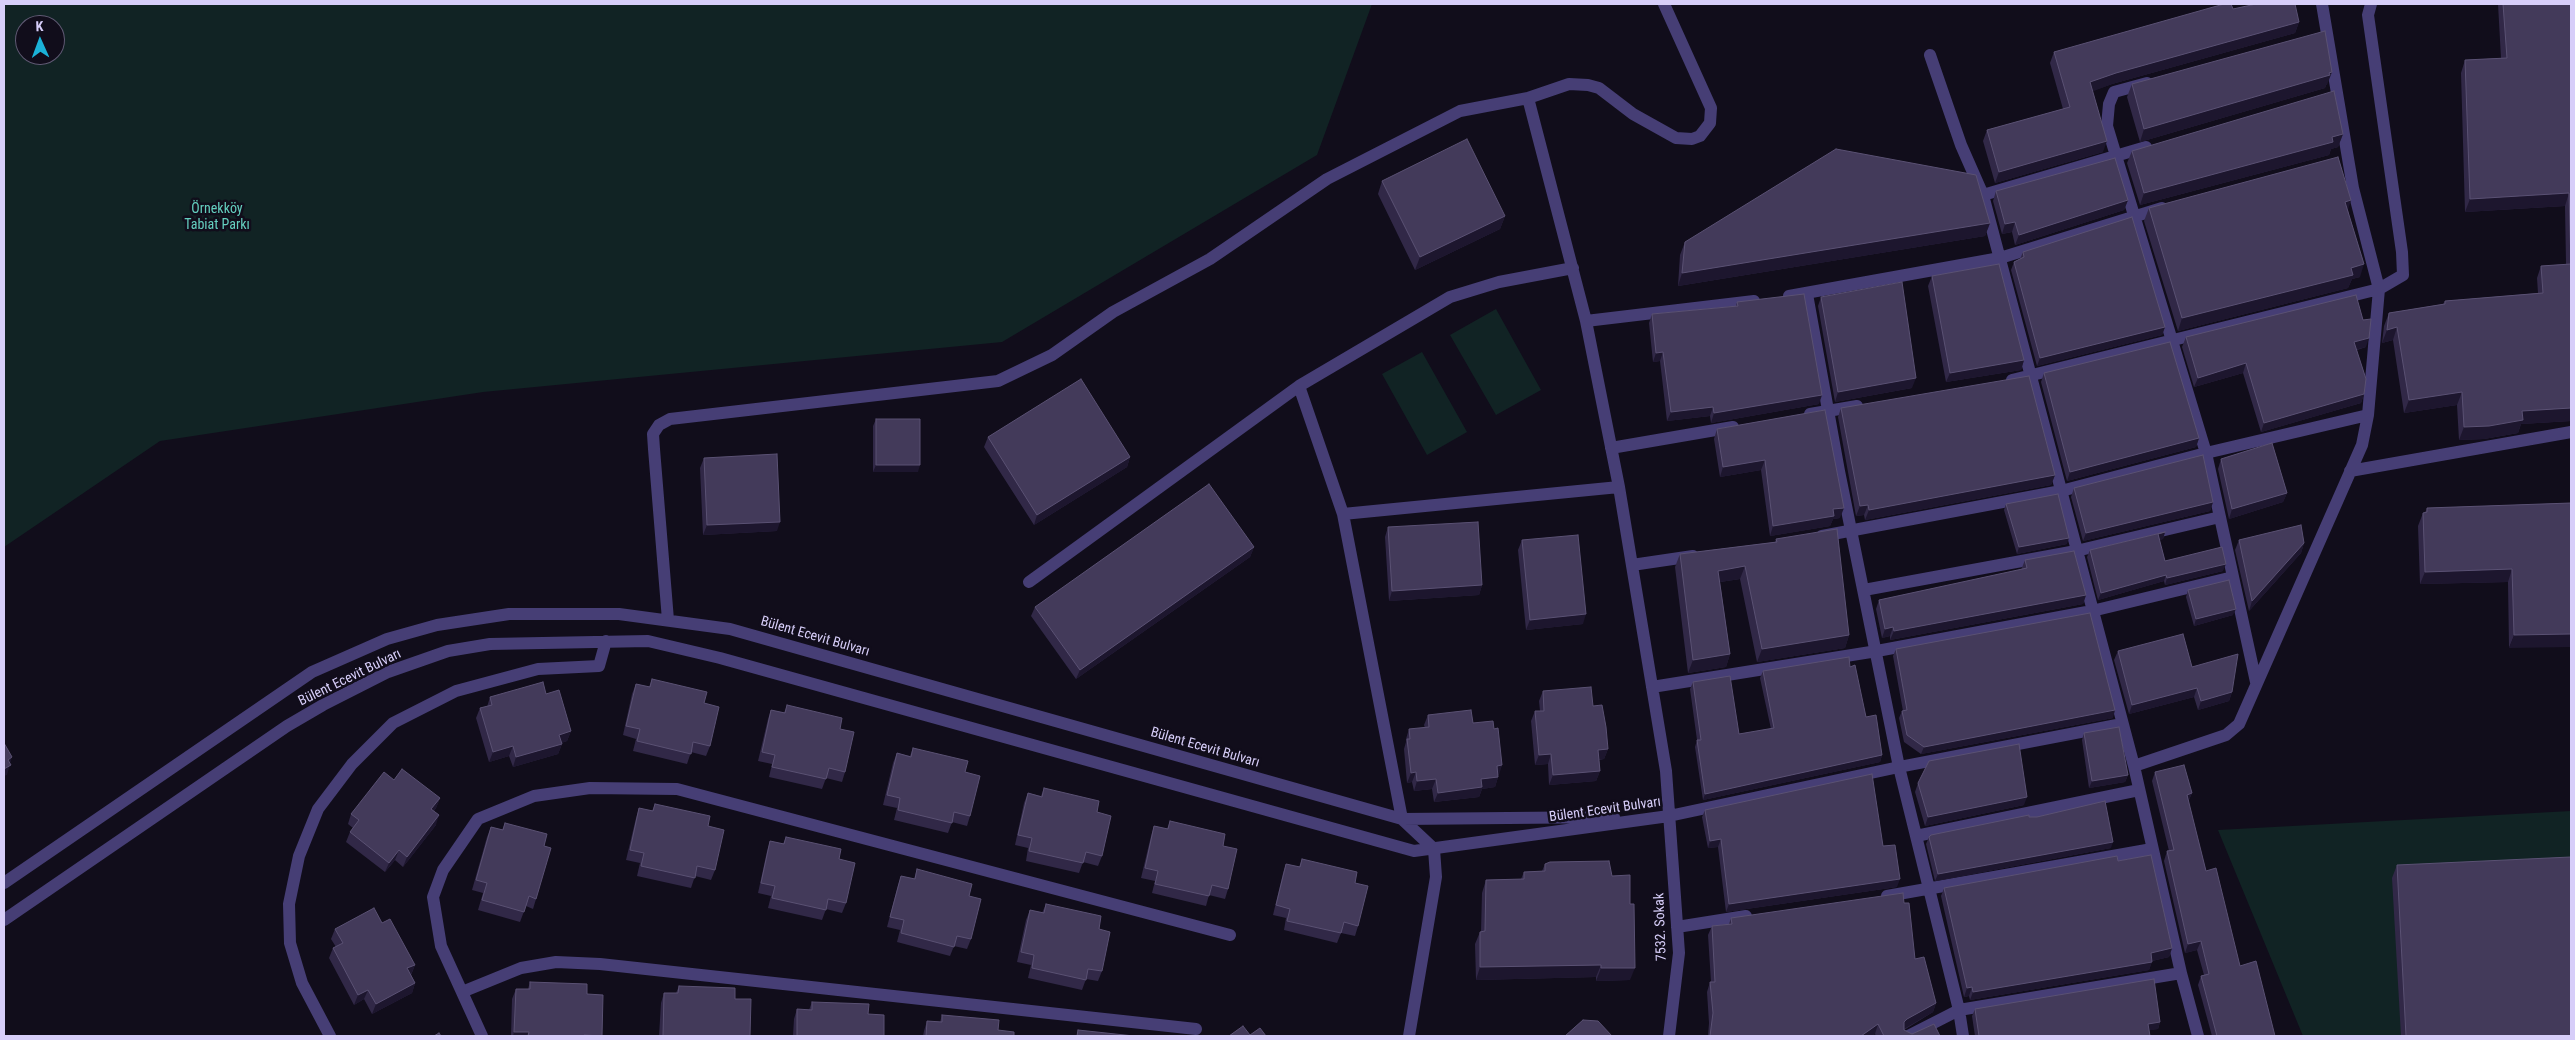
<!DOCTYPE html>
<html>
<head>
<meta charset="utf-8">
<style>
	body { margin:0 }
	#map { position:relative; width:2575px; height:1040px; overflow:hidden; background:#110d1b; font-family:"Roboto Condensed",sans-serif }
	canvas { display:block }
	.frame { position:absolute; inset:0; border:5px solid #d7cef9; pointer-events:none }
	.north { position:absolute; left:15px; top:15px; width:50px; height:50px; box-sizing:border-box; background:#110d1b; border:1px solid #605a74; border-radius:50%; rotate:358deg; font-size:14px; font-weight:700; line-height:20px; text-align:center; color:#d7cef9 }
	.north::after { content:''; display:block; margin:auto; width:18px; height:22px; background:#1bb2d8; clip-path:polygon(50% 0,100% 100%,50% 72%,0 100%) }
</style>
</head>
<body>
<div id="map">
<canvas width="2575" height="1040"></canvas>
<div class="frame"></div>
<div class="north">K</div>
</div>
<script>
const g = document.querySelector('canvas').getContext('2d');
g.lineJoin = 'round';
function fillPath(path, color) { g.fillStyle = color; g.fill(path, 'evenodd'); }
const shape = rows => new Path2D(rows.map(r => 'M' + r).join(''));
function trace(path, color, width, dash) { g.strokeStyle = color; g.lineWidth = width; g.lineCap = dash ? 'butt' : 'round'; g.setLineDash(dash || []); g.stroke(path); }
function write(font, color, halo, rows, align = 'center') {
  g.font = font + ' "Roboto Condensed",sans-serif'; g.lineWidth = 5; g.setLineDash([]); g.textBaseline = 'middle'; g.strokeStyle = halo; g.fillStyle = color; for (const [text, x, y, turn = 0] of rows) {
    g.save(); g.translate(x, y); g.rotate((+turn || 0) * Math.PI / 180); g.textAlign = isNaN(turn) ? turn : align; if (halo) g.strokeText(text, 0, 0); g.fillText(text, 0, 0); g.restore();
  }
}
fillPath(shape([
	[4,4,1372,4,1317,155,1002,342,483,392,160,441,4,547],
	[25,25,55,25,55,55,25,55],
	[1496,309,1541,390,1496,415,1450,335],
	[1422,352,1467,432,1427,455,1382,374],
	[2571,811,2571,1036,2303,1036,2218,830]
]), '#112324');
trace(shape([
	[1930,55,1961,145,1983,195,2134,766,2181,973,2198,1036],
	[2147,83,2114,92,2109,104,2107,126,2206,453,2256,682],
	[1528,98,1569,84,1588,85,1599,88,1633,114,1676,138,1692,139,1700,136,1710,123,1711,108,1664,4],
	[1983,195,2146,147],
	[1807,294,1839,471,1899,767,1959,1010,1963,1036],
	[1789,296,2000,258,2162,208],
	[1586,321,1754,301],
	[2012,380,2379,289,2403,275,2402,252,2368,15,2371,4],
	[1299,386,1343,514,1402,819,1434,849,1436,877,1409,1036],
	[1810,414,1857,406],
	[1611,448,1733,427],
	[2350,471,2571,432],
	[1343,514,1619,487],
	[1822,536,2061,491,2206,453,2368,415],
	[1632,565,1693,556],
	[1029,582,1299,386,1450,297,1499,282,1573,268],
	[1864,590,2076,551,2220,517],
	[668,620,654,449,653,434,659,425,670,419,998,381,1052,355,1113,312,1210,259,1327,179,1460,111,1528,98,1586,321,1619,487,1666,771,1679,953,1669,1036],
	[1652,687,1877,651,2092,611,2233,577],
	[2134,766,2226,735,2239,724,2362,445,2368,415,2379,289,2353,188,2322,4],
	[1916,836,2139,790],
	[4,883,312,672,387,639,437,625,509,614,619,614,730,629,1402,819,1614,817],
	[1887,896,2152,849],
	[4,920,287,726,323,705,388,672,448,651,490,644,648,641,720,658,1414,851,1669,816,1899,767,2122,724],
	[1677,927,1746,916],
	[462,992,521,968,556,962,600,964,1196,1029],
	[330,1036,302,983,290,943,289,904,299,856,318,809,352,764,393,723,456,691,538,669,599,666,606,641],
	[482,1036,441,946,433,897,443,870,478,819,534,796,590,788,677,789,1230,935],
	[1908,1036,1959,1010,2181,973]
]), '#463e75', 12);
fillPath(shape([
	[2498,4,2571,4,2571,421,2521,424,2518,433,2484,439,2459,440,2457,405,2404,413,2393,340,2382,343,2384,326,2389,313,2443,304,2445,301,2538,293,2537,278,2541,266,2566,264,2565,206,2465,212,2461,73,2465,60,2501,58],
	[2233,9,2299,22,2295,33,2112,84,2092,91,2103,152,1995,183,1983,141,1987,130,2063,109,2050,63,2054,52],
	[2132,84,2327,85,2326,85,2325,88,2140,142,2127,97],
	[2343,134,2338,147,2331,149,2329,155,2140,205,2127,163,2132,151],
	[1382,181,1505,216,1500,229,1415,270,1378,194],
	[1996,191,2128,200,2124,210,2015,245,2012,232,2002,234,1993,201],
	[2149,208,2348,210,2360,277,2352,279,2348,288,2178,331,2144,221],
	[1990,223,1985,236,1678,286,1680,255,1685,242],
	[2023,252,2165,327,2162,335,2037,366,2011,270,2014,262,2020,259],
	[1932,276,2024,360,2021,370,1946,382,1928,286],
	[1821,297,1912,388,1835,402,1818,306],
	[1737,302,1819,404,1711,423,1710,416,1667,421,1660,361,1653,362,1649,323,1652,314,1736,306],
	[2186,337,2366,347,2357,350,2364,394,2361,403,2261,432,2243,373,2194,387,2182,347],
	[2044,373,2199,438,2196,447,2067,481,2041,382],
	[1841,408,2055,475,2051,485,1865,520,1864,515,1856,516,1838,417],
	[1825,410,1840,518,1833,519,1830,526,1770,536,1761,470,1720,477,1714,439,1717,429],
	[876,419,918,472,873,472,873,426],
	[988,437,1130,457,1127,467,1034,525,984,447],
	[704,458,777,531,703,535,700,468],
	[2221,459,2287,493,2283,502,2229,519,2218,469],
	[2074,488,2213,502,2210,511,2083,541,2071,497],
	[2571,503,2509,648,2508,582,2420,584,2418,526,2423,513,2425,513,2427,508],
	[2006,504,2067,544,2017,554,2004,510],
	[1388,527,1482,585,1479,595,1389,601,1385,537],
	[2165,532,2163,539,2159,540,2165,561,2223,571,2165,585,2164,581,2098,600,2087,557,2090,550],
	[1776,539,1849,635,1845,648,1757,662,1740,579,1720,582,1730,654,1726,667,1688,673,1675,567,1680,554,1775,542],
	[1522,540,1583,624,1526,630,1518,550],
	[2239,540,2304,543,2301,553,2249,611,2235,550],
	[1254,547,1250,557,1076,679,1031,616,1035,607],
	[2025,560,2086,595,2083,604,1890,640,1890,636,1882,638,1876,609,1879,600,2021,570],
	[2188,590,2233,615,2194,626,2186,597],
	[1896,649,2113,718,1921,754,1904,742,1899,718,1902,711,1903,711,1893,656],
	[2118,651,2192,667,2232,692,2229,701,2198,710,2194,697,2129,714,2114,660],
	[1850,667,1866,717,1882,755,1880,762,1703,800,1695,747,1697,740,1690,689,1693,682,1739,734,1771,729,1760,678,1763,671],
	[652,679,704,703,710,746,706,756,691,752,687,764,633,751,636,739,623,735,632,694,636,684,649,687],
	[1543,691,1593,706,1608,749,1604,759,1599,760,1600,771,1596,781,1549,785,1548,764,1535,765,1531,721,1535,711,1540,711,1539,701],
	[546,694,571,731,567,741,561,743,562,744,558,754,513,767,509,756,489,762,476,718,480,708,487,707,490,697],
	[787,705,840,729,845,772,842,782,826,778,822,789,769,777,772,764,758,761,768,719,771,710,784,713],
	[1428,715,1473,723,1494,729,1502,765,1498,775,1498,777,1495,787,1482,789,1479,797,1434,802,1432,789,1414,791,1412,782,1407,783,1404,749,1406,742,1406,739,1409,729,1425,728,1424,725],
	[2084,733,2128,775,2125,782,2089,788,2082,740],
	[913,748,965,772,970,816,967,826,952,822,948,833,894,820,897,808,883,805,893,763,897,753,910,756],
	[2155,772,2192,793,2188,802,2206,871,2240,966,2275,1036,2212,1036,2198,985,2201,976,2204,975,2197,950,2185,953,2164,861,2167,851,2169,851,2152,781],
	[394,780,440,798,436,808,434,811,436,825,403,867,395,860,385,872,346,842,350,832,353,828,348,824,351,814],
	[1918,783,2024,805,1925,826,1915,792],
	[1044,788,1097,812,1102,856,1098,866,1083,862,1079,873,1026,861,1028,848,1015,845,1024,803,1028,793,1041,796],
	[655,804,708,826,715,870,711,880,695,876,691,888,637,876,640,863,626,860,636,818,639,808,652,811],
	[1705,810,1883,846,1897,887,1726,912,1718,847,1708,848,1702,817],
	[2029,817,2111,848,1935,881,1926,844,1929,837],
	[1170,821,1223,846,1228,889,1225,899,1209,895,1206,906,1152,893,1155,881,1141,878,1151,836,1154,826,1167,829],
	[505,823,544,846,536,899,533,909,526,906,520,922,478,910,483,893,472,890,487,837,491,827,502,830],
	[786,837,839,859,846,903,842,913,826,909,822,920,768,908,771,896,758,893,767,851,770,841,783,844],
	[1302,859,1355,883,1358,926,1355,936,1341,933,1337,943,1284,930,1286,918,1273,915,1283,873,1286,864,1299,867],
	[2118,861,2172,948,2169,957,2152,961,2149,970,1970,1000,1969,996,1964,997,1941,896,1944,888],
	[1545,864,1630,980,1596,981,1596,977,1476,980,1475,944,1480,932,1481,932,1482,893,1486,880,1521,879,1524,872,1542,871],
	[2397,865,2571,1036,2401,1036,2392,878],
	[917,869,969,896,971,939,967,949,954,946,950,956,897,942,900,930,887,927,898,885,901,876,914,879],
	[1904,903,1915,959,1936,1003,1933,1012,1904,1030,1912,1034,1940,1036,1876,1036,1875,1034,1871,1036,1708,1036,1709,1023,1707,992,1710,982,1711,982,1708,935,1712,926,1729,924,1731,918],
	[1046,904,1099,929,1102,971,1098,981,1086,979,1082,990,1028,978,1031,965,1017,962,1026,920,1030,910,1042,913],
	[382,923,415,965,411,975,415,983,412,993,372,1014,364,999,354,1005,329,958,333,948,336,947,331,939,335,929],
	[530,982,587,994,601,1036,511,1036,512,999,516,989,528,989],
	[679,986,735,999,750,1036,659,1036,661,1003,664,993,676,993],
	[812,1002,868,1014,884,1036,793,1036,794,1019,797,1009,809,1010],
	[1975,1009,2160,1022,2158,1029,2149,1030,2150,1036,1975,1036,1972,1016],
	[942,1015,998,1030,1014,1036,923,1036,924,1031,927,1021,940,1022]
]), '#312847');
fillPath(shape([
	[2299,22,2295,33,2112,84,2086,94,2090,82,2116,73],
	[2332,72,2327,85,2326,85,2325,88,2140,142,2144,129],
	[2343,134,2338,147,2331,149,2329,155,2140,205,2144,193],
	[2107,141,2103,152,1995,183,1999,172],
	[2569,193,2565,206,2465,212,2470,199],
	[2128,200,2124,210,2015,245,2019,235],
	[2351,200,2347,213,2345,202],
	[1505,216,1500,229,1415,270,1420,257],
	[2015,222,2012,232,2002,234,2005,224],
	[1990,223,1985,236,1678,286,1682,273],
	[2364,264,2360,277,2352,279,2348,288,2178,331,2182,318],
	[2165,327,2162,335,2037,366,2040,358],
	[2397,327,2393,340,2382,343,2387,330],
	[2369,338,2366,347,2351,351,2354,342],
	[1663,352,1660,361,1653,362,1656,353],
	[2024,360,2021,370,1946,382,1950,373],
	[2246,363,2243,373,2194,387,2198,378],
	[1916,378,1912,388,1835,402,1838,392],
	[2462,392,2457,405,2404,413,2409,400],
	[2364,394,2361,403,2261,432,2264,423],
	[1822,395,1819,404,1711,423,1714,413],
	[1713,407,1710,416,1667,421,1671,412],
	[2571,408,2571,421,2521,424,2518,433,2484,439,2459,440,2464,427,2522,411],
	[2199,438,2196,447,2067,481,2070,472],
	[1130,457,1127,467,1034,525,1037,515],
	[1765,460,1761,470,1720,477,1723,467],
	[876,465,920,465,918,472,873,472],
	[2055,475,2051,485,1865,520,1869,510],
	[2287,493,2283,502,2229,519,2232,509],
	[2213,502,2210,511,2083,541,2086,533],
	[1868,505,1864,515,1856,516,1860,506],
	[1844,508,1840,518,1833,519,1830,526,1770,536,1773,526,1833,509],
	[780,522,777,531,703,535,707,525],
	[2165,532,2163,539,2155,541,2158,534],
	[2069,538,2067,544,2017,554,2019,547],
	[2304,543,2301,553,2249,611,2252,601],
	[1254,547,1250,557,1076,679,1080,670],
	[2226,564,2223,571,2165,585,2167,578],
	[1745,566,1740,579,1713,583,1718,571],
	[2512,569,2508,582,2420,584,2425,572],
	[2166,575,2164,581,2098,600,2101,593],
	[1482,585,1479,595,1389,601,1392,591],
	[2086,595,2083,604,1890,640,1894,631],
	[2236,609,2233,615,2194,626,2196,619],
	[1586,614,1583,624,1526,630,1530,620],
	[1893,627,1890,636,1882,638,1885,629],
	[2571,634,2571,647,2509,648,2514,635],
	[1849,635,1845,648,1757,662,1762,649],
	[1730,654,1726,667,1688,673,1693,660],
	[2197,688,2194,697,2129,714,2132,705],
	[2232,692,2229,701,2198,710,2201,701],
	[2115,710,2113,718,1921,754,1924,747],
	[571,731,567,741,555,745,559,735],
	[562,744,558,754,513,767,516,757],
	[513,746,509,756,489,762,493,752],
	[1608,749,1604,759,1595,760,1598,750],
	[1551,754,1548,764,1535,765,1539,755],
	[1882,755,1880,762,1703,800,1705,794],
	[12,757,7,775,4,776,4,769,8,760],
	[1502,765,1499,775,1494,776,1497,766],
	[1600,771,1596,781,1549,785,1553,775],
	[1416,772,1412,782,1407,783,1411,773],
	[2128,775,2125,782,2089,788,2092,781],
	[1498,777,1495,787,1482,789,1479,797,1434,802,1438,793,1481,779],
	[1436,779,1432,789,1414,791,1417,781],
	[2192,793,2188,802,2187,795],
	[2027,797,2024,805,1925,826,1928,817],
	[440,798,436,808,428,819,431,809],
	[439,815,436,825,403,867,407,857],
	[1721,839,1718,847,1708,848,1710,841],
	[2113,842,2111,848,1935,881,1938,874],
	[399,850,395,860,385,872,389,863],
	[1900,879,1897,887,1726,912,1729,904],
	[2201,941,2197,950,2185,953,2188,944],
	[2172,948,2169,957,2147,962,2151,953],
	[2152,962,2149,970,1970,1000,1973,992],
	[415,965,411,974,404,978,407,968],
	[1601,965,1596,977,1476,980,1480,967],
	[1601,968,1635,968,1630,980,1596,981],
	[415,983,412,993,372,1014,376,1004],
	[1972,987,1969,996,1964,997,1967,988],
	[368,990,364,999,354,1005,358,995],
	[1936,1003,1933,1012,1904,1029,1904,1022,1907,1019],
	[2160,1022,2158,1029,2145,1031,2148,1024],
	[1878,1024,1875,1034,1871,1036,1861,1036],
	[514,1032,529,1032,527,1036,513,1036],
	[584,1035,602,1036,583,1036]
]), '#1d162e');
const building = shape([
	[2224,4,2231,4,2233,9,2256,4,2295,4,2299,22,2116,73,2090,82,2107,141,1999,172,1987,130,2070,107,2054,52,2224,4],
	[2503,4,2571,4,2571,264,2569,193,2470,199,2465,60,2507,58,2503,4],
	[2325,31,2332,72,2329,73,2330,75,2144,129,2132,84,2325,31],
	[2334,91,2343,134,2332,137,2333,142,2144,193,2132,151,2334,91],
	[1467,139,1505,216,1420,257,1382,181,1467,139],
	[1836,149,1976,175,1990,223,1682,273,1685,242,1836,149],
	[2338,157,2351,200,2345,202,2364,264,2351,268,2353,275,2182,318,2149,208,2338,157],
	[2115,158,2128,200,2019,235,2015,222,2005,224,1996,191,2115,158],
	[2132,217,2165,327,2040,358,2014,262,2024,257,2023,252,2132,217],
	[1999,264,2024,360,1950,373,1932,276,1999,264],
	[2571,264,2571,408,2522,411,2523,420,2489,426,2464,427,2462,392,2409,400,2397,327,2387,330,2389,313,2445,304,2445,301,2543,293,2541,266,2571,264],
	[1902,282,1916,378,1838,392,1821,297,1902,282],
	[1804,294,1822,395,1714,413,1713,407,1671,412,1663,352,1656,353,1652,314,1738,306,1737,302,1804,294],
	[2356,295,2363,320,2371,319,2369,338,2354,342,2366,379,2364,394,2264,423,2246,363,2198,378,2186,337,2356,295],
	[2170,342,2199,438,2070,472,2044,373,2170,342],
	[2029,376,2055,475,1869,510,1868,505,1860,506,1841,408,2029,376],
	[1081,379,1130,457,1037,515,988,437,1081,379],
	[1825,410,1844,508,1833,509,1834,516,1773,526,1765,460,1723,467,1717,429,1825,410],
	[876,419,920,419,920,465,876,465,876,419],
	[2272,443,2287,493,2232,509,2221,459,2272,443],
	[777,454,780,522,707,525,704,458,777,454],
	[2203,455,2213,502,2086,533,2074,488,2203,455],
	[1209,484,1254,547,1080,670,1035,607,1209,484],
	[2058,494,2069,538,2019,547,2006,504,2058,494],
	[2571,503,2571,634,2514,635,2512,569,2425,572,2423,513,2427,512,2427,508,2571,503],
	[1478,522,1482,585,1392,591,1388,527,1478,522],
	[2301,525,2304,543,2252,601,2239,540,2301,525],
	[1837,529,1849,635,1762,649,1745,566,1718,571,1730,654,1693,660,1680,554,1777,542,1776,539,1837,529],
	[2165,532,2158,534,2165,561,2222,547,2226,564,2167,578,2166,575,2101,593,2090,550,2165,532],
	[1578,535,1586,614,1530,620,1522,540,1578,535],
	[2074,551,2086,595,1894,631,1893,627,1885,629,1879,600,2027,568,2025,560,2074,551],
	[2229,580,2236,609,2196,619,2188,590,2229,580],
	[2090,613,2115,710,1924,747,1907,735,1902,711,1907,710,1896,649,2090,613],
	[2183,634,2192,667,2238,654,2232,692,2201,701,2197,688,2132,705,2118,651,2183,634],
	[1849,657,1850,667,1855,665,1866,717,1876,715,1882,755,1705,794,1697,740,1701,740,1693,682,1730,676,1739,734,1774,728,1763,671,1849,657],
	[652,679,707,692,704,703,719,707,710,746,693,742,691,754,637,741,640,729,626,726,636,684,650,687,652,679],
	[543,682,546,694,559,690,571,731,559,735,562,744,516,757,513,746,493,752,480,708,492,705,490,697,543,682],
	[1591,687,1593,706,1602,705,1606,727,1608,749,1598,750,1600,771,1553,775,1551,754,1539,755,1535,711,1544,711,1543,691,1591,687],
	[787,705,842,718,840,729,854,732,845,772,829,768,826,779,772,767,775,755,762,752,771,710,785,713,787,705],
	[1471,710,1473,723,1493,721,1494,729,1498,728,1502,765,1497,766,1498,777,1481,779,1482,787,1438,793,1436,779,1417,781,1416,772,1411,773,1407,739,1410,739,1409,729,1429,727,1428,715,1471,710],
	[2119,727,2128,775,2092,781,2084,733,2119,727],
	[4,743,12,757,8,760,11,765,4,769,4,743],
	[2019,744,2027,797,1928,817,1918,783,1929,761,2019,744],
	[913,748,968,761,965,772,980,776,970,816,954,812,952,823,898,810,900,798,887,795,897,753,911,757,913,748],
	[2184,765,2192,793,2187,795,2206,871,2216,868,2240,966,2256,961,2275,1036,2217,1036,2201,976,2209,974,2201,941,2188,944,2167,851,2174,850,2155,772,2184,765],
	[402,769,440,798,431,809,439,815,407,857,399,850,389,863,350,832,359,820,351,814,384,772,394,780,402,769],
	[1872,774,1883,846,1895,845,1900,879,1729,904,1721,839,1710,841,1705,810,1872,774],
	[1044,788,1099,801,1097,812,1111,816,1102,856,1086,852,1083,863,1029,851,1032,838,1018,835,1028,793,1042,797,1044,788],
	[2105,801,2113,842,1938,874,1929,837,1931,835,2029,815,2029,817,2037,817,2105,801],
	[655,804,710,816,708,826,724,830,715,870,697,866,695,878,641,866,644,853,630,850,639,808,653,811,655,804],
	[1170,821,1225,834,1223,846,1237,849,1228,889,1212,885,1209,896,1155,884,1158,871,1145,868,1154,826,1168,829,1170,821],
	[505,823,547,834,544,846,551,848,536,899,529,896,524,912,482,900,487,883,476,880,491,827,503,830,505,823],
	[786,837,841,849,839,859,855,863,846,903,828,899,826,910,772,898,775,886,761,883,770,841,784,844,786,837],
	[2151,855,2172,948,2151,953,2152,962,1973,992,1972,987,1967,988,1944,888,2117,856,2118,861,2151,855],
	[2571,857,2571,1036,2406,1036,2397,865,2571,857],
	[1302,859,1357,872,1355,883,1368,886,1358,926,1344,922,1341,933,1287,921,1290,909,1276,905,1286,864,1300,867,1302,859],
	[1609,861,1612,876,1630,875,1630,904,1634,904,1635,968,1601,968,1601,965,1480,967,1480,932,1485,931,1486,880,1524,879,1524,872,1545,871,1545,864,1550,862,1609,861],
	[917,869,972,884,969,896,981,899,971,939,957,936,954,947,901,933,904,920,890,917,901,876,915,879,917,869],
	[1903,893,1904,903,1909,903,1915,959,1924,957,1936,1003,1907,1019,1904,1022,1904,1030,1912,1034,1934,1024,1940,1036,1884,1036,1878,1024,1861,1036,1710,1036,1713,1013,1710,982,1715,982,1712,926,1732,924,1731,918,1903,893],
	[1046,904,1101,916,1099,929,1110,932,1102,971,1088,969,1086,980,1032,968,1034,955,1021,952,1030,910,1044,913,1046,904],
	[374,908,382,923,390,919,415,965,407,968,415,983,376,1004,368,990,358,995,333,948,343,943,335,929,374,908],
	[2154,979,2160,1022,2148,1024,2150,1036,1979,1036,1975,1009,2154,979],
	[530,982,587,984,587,994,603,995,602,1036,584,1035,584,1036,528,1036,529,1032,514,1032,516,989,530,989,530,982],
	[679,986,735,988,735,999,751,999,750,1036,663,1036,664,993,678,993,679,986],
	[812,1002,869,1004,868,1014,884,1015,884,1036,797,1036,797,1009,812,1010,812,1002],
	[942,1015,999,1020,998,1030,1014,1032,1014,1036,926,1036,927,1021,942,1022,942,1015],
	[1583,1020,1598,1021,1612,1036,1565,1036,1583,1020],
	[1243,1026,1250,1035,1260,1028,1266,1036,1229,1036,1243,1026],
	[1078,1030,1134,1036,1077,1036,1078,1030],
	[439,1033,441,1036,434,1036,439,1033]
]);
fillPath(building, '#433a5a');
trace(building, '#5a5173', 1);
write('14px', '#64cfbf', '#110d1b', [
	["Örnekköy",217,209],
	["Tabiat Parkı",217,225]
]);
write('14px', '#d7cef9', '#110d1b', [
	["Bülent Ecevit Bulvarı",815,637,16],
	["Bülent Ecevit Bulvarı",350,678,-26],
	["Bülent Ecevit Bulvarı",1205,748,16],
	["Bülent Ecevit Bulvarı",1605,810,-8],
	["7532. Sokak",1661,927,-92]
]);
</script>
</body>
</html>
